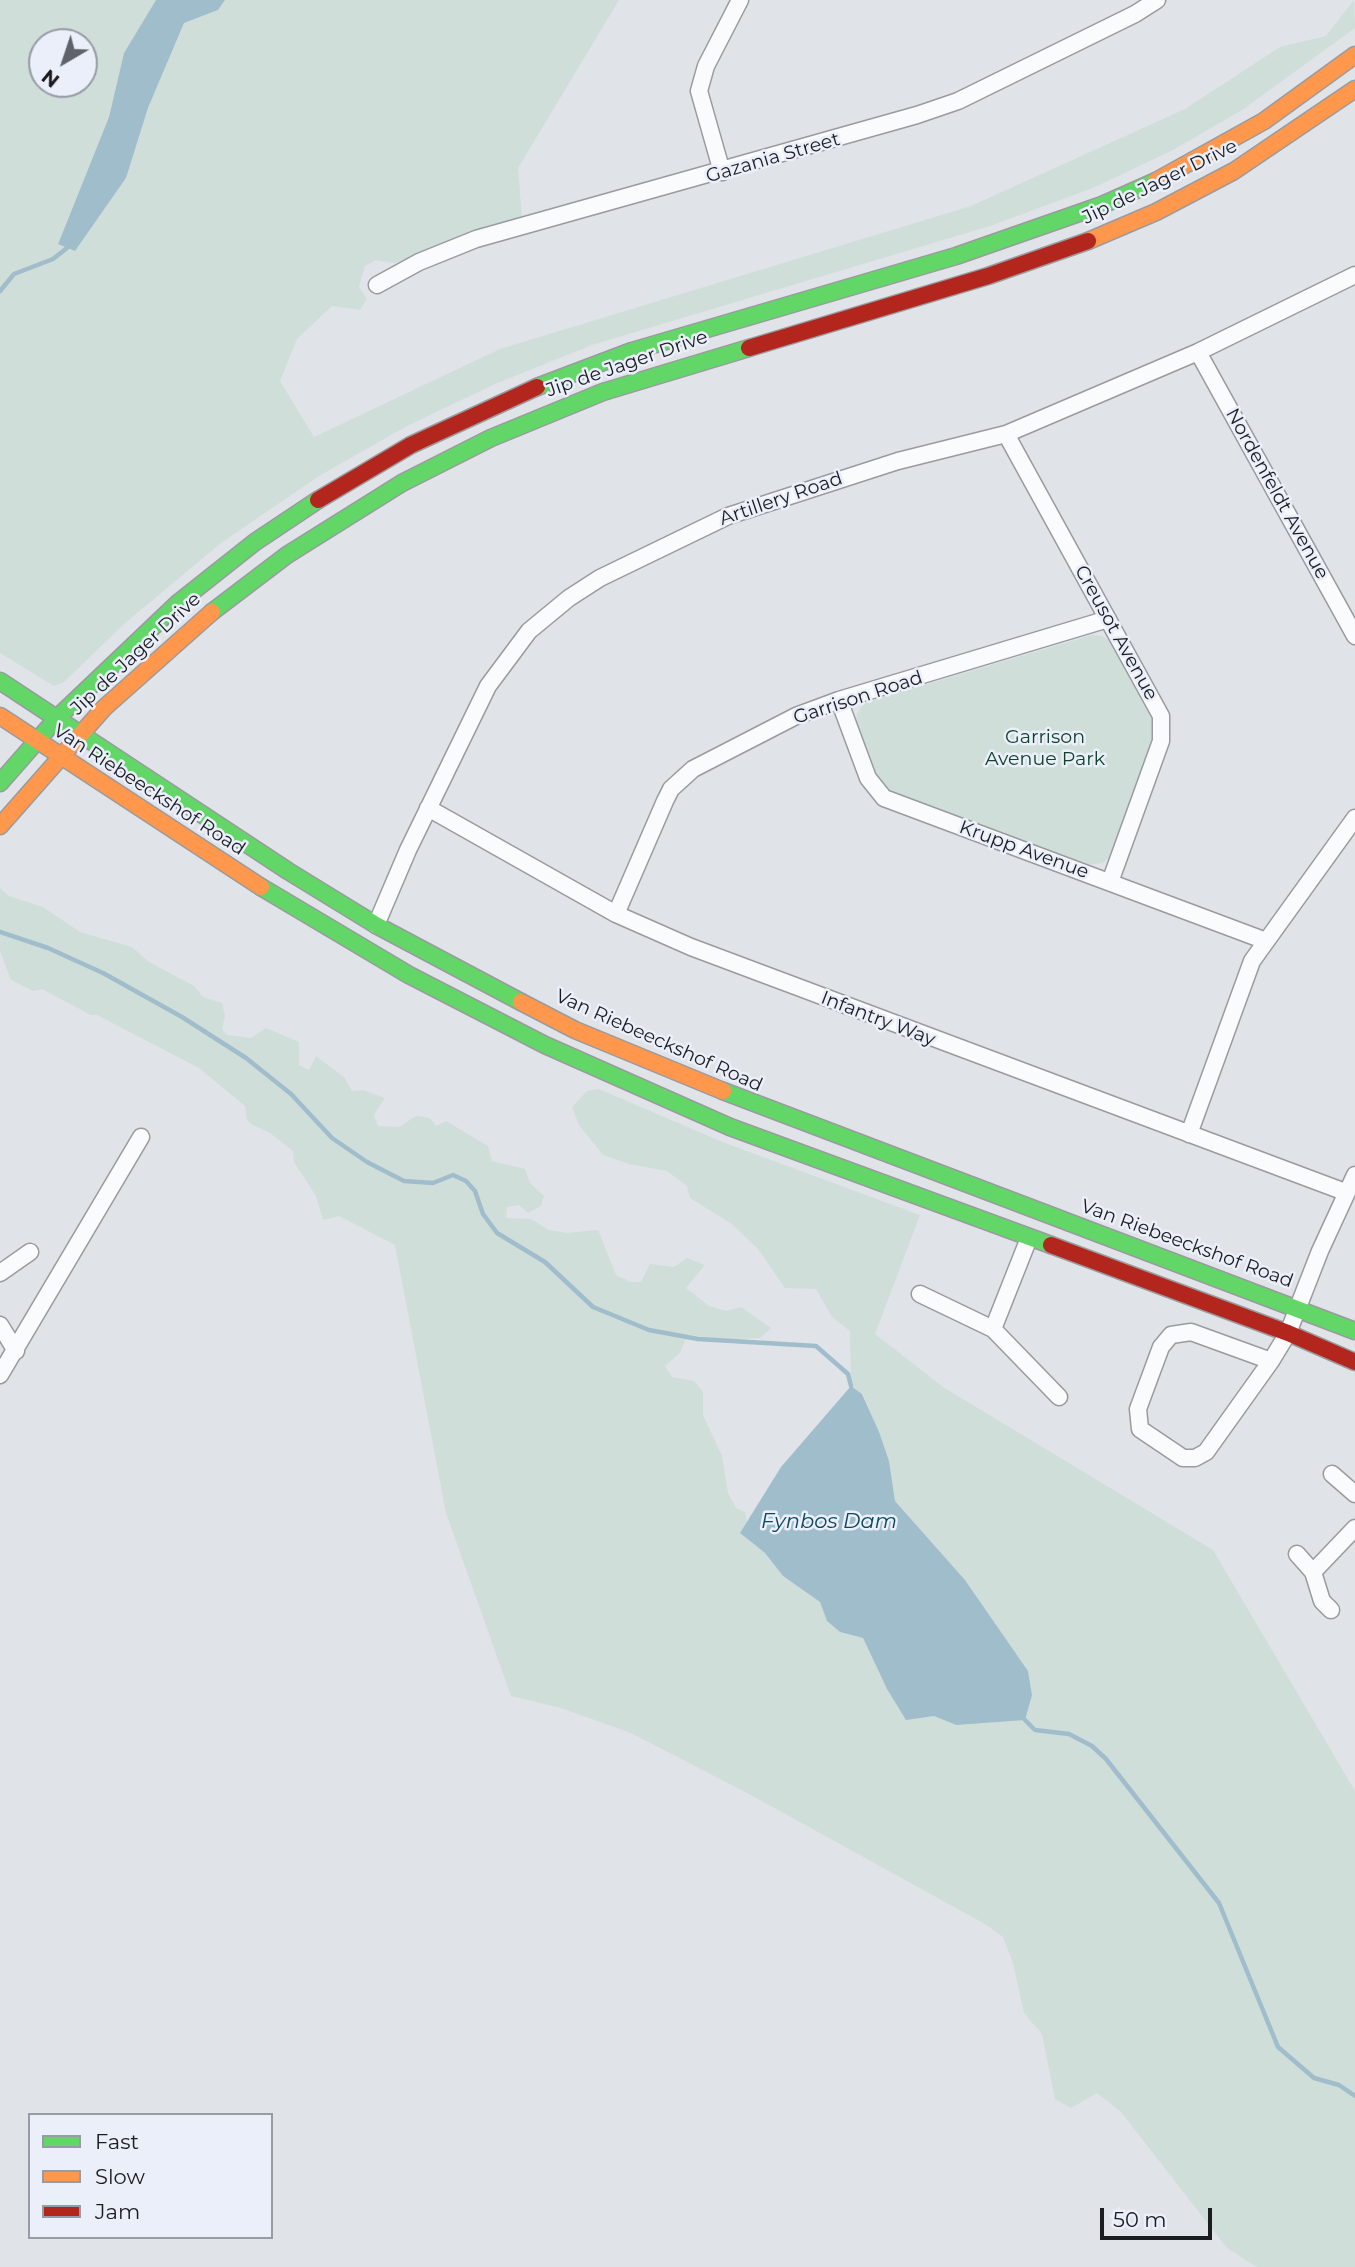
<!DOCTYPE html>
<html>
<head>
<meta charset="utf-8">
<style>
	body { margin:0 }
	#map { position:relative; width:1355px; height:2267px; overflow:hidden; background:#e0e3e8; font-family:Montserrat,sans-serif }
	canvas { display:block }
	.legend { position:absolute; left:28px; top:2113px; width:245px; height:126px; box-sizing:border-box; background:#eaeffa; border:2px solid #979ba3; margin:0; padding:9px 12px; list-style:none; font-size:21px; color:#1a1c20 }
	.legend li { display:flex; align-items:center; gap:14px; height:35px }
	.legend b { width:35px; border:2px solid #979ba3 }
	.north { position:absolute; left:28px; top:28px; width:70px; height:70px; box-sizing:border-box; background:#eaeffa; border:2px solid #979ba3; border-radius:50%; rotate:219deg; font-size:19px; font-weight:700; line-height:28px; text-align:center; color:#1a1c20 }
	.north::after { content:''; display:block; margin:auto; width:24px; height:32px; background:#5f6266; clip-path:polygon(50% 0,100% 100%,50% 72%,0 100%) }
	.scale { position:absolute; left:1100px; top:2208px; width:112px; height:32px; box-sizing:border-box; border:4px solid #1a1c20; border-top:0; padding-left:9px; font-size:21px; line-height:24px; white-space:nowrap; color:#1a1c20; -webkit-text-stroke:5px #eaeffa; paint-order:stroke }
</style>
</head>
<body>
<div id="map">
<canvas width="1355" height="2267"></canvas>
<ul class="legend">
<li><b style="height:9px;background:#63d668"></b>Fast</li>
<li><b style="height:9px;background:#ff974d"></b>Slow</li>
<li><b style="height:9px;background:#b3261e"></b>Jam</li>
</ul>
<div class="north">N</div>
<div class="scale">50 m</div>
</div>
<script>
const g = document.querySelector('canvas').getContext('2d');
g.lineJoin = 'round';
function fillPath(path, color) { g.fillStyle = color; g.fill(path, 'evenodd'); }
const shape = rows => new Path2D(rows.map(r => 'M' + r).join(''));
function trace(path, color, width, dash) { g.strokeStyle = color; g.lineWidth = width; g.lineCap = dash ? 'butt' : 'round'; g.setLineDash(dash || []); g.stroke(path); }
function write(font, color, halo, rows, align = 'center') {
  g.font = font + ' Montserrat,sans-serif'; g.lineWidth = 5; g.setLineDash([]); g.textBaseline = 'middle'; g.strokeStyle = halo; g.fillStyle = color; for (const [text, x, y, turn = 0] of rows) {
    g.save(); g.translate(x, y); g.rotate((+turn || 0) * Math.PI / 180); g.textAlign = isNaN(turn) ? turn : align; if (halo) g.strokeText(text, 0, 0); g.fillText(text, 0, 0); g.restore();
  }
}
fillPath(shape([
	[0,0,156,0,124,53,109,117,58,243,75,251,126,178,148,108,184,23,218,10,225,0,619,0,518,168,522,219,407,260,394,263,376,260,365,266,359,287,367,299,360,310,332,306,297,339,280,381,314,437,500,349,971,206,1185,109,1280,47,1326,36,1354,0,1355,28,1242,110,1173,150,1093,188,990,226,592,345,495,384,407,426,319,476,221,543,124,624,64,682,54,686,0,653],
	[42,42,84,42,84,84,42,84],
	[1092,635,1103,636,1111,643,1154,724,1152,739,1110,856,1103,863,1087,865,894,794,879,781,856,722,857,714,864,703],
	[0,888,9,896,43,907,80,932,132,947,149,962,194,986,203,997,222,1003,225,1016,222,1029,227,1035,251,1038,266,1028,299,1042,299,1065,309,1070,316,1056,345,1078,352,1091,363,1090,385,1098,374,1115,378,1126,399,1127,416,1116,430,1118,436,1126,446,1121,488,1146,492,1161,525,1169,530,1183,544,1196,541,1206,528,1213,519,1205,507,1207,506,1218,531,1219,549,1230,567,1233,598,1230,616,1275,631,1282,641,1282,650,1264,674,1267,687,1258,705,1265,686,1288,709,1306,726,1311,741,1307,771,1328,760,1338,713,1340,688,1334,680,1353,665,1366,672,1377,694,1381,703,1392,703,1415,722,1456,728,1493,736,1508,745,1512,747,1523,740,1533,765,1553,783,1576,820,1602,827,1621,840,1632,863,1638,887,1689,906,1719,934,1716,956,1725,1032,1695,1028,1671,965,1580,895,1501,889,1461,863,1394,851,1386,850,1331,832,1317,816,1289,785,1288,758,1249,732,1224,690,1198,687,1186,667,1171,629,1164,603,1155,579,1125,572,1107,587,1091,599,1089,725,1143,920,1215,875,1334,943,1387,1213,1550,1355,1791,1355,2267,1257,2267,1227,2248,1121,2112,1097,2093,1071,2108,1055,2099,1042,2034,1024,2013,1013,1963,1003,1937,985,1924,749,1794,631,1733,561,1708,511,1696,446,1513,395,1245,339,1216,323,1220,316,1196,294,1162,293,1151,270,1133,251,1124,247,1120,245,1106,199,1068,97,1015,91,1015,42,989,33,991,11,980,0,951]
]), '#d0ded9');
fillPath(shape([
	[156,0,225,0,218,10,184,23,148,108,126,178,75,251,58,244,109,117,124,53],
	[851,1386,862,1394,879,1432,889,1461,895,1501,965,1580,1028,1671,1032,1695,1025,1720,956,1725,934,1716,906,1720,887,1689,863,1638,840,1632,827,1621,820,1602,783,1576,765,1553,740,1533,781,1467]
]), '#a0bdcb');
trace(shape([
	[0,291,14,274,53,259,67,248],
	[0,932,48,948,103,973,182,1017,246,1058,291,1094,332,1138,367,1162,404,1181,433,1183,453,1175,466,1181,475,1191,483,1214,497,1233,545,1262,593,1307,649,1330,698,1339,816,1346,848,1374,851,1386],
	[1025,1720,1035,1730,1069,1734,1092,1746,1106,1759,1219,1903,1278,2047,1314,2078,1339,2085,1355,2096]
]), '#a0bdcb', 4.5);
const street = shape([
	[722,172,699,91,706,66,740,0],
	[377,285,419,262,476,239,917,115,958,101,1135,14,1157,0],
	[1198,352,1355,636],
	[1006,434,1161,716,1161,741,1110,882],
	[839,700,868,778,884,798,1266,941],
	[428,808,616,914,691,947,1345,1192],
	[616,914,665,801,671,789,693,769,796,716,839,700,1108,619],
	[376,925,408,850,488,686,529,631,569,598,600,578,728,516,898,461,1006,434,1198,352,1355,275],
	[1189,1134,1252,961,1355,818],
	[0,1273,30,1252],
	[920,1294,993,1329,1029,1238],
	[0,1325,16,1351],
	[993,1329,1059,1397],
	[1271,1361,1191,1332,1171,1335,1161,1347,1138,1409,1140,1429,1183,1458,1195,1458,1206,1452,1271,1361,1288,1333,1320,1251,1355,1175],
	[0,1375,141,1137],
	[1332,1474,1355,1494],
	[1297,1554,1313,1572,1322,1601,1331,1610],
	[1313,1572,1355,1528]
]);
const fast = shape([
	[537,387,632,351,956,256,1102,205,1156,181],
	[212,612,287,555,402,483,491,438,603,392,749,348],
	[0,681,288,871,376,925,521,1002],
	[0,783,57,718,178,603,255,542,318,500],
	[261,887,409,975,545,1045,730,1127,1051,1245],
	[723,1091,1355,1331]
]);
const slow = shape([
	[1156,181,1264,121,1355,55],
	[1088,241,1156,212,1234,171,1355,89],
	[0,716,261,887],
	[0,826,104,708,212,612],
	[521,1002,575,1030,723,1091]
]);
const jam = shape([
	[749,348,988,276,1088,241],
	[318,500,411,445,537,387],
	[1051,1245,1288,1333,1355,1362]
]);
trace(street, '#999b9f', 19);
trace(fast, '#999b9f', 19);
trace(slow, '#999b9f', 19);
trace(jam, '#999b9f', 19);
trace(street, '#fafbfc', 16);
trace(fast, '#63d668', 16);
trace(slow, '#ff974d', 16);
trace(jam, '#b3261e', 16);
write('19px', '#1a1c20', '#eaeffa', [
	["Gazania Street",773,158,-16],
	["Jip de Jager Drive",1160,182,-26],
	["Jip de Jager Drive",627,364,-19],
	["Nordenfeldt Avenue",1277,494,61],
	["Artillery Road",781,499,-19],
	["Creusot Avenue",1116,633,61],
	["Jip de Jager Drive",136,654,-43],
	["Garrison Road",858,698,-18],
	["Van Riebeeckshof Road",149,790,33],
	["Krupp Avenue",1024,850,20],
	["Infantry Way",878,1019,21],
	["Van Riebeeckshof Road",659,1041,24],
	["Van Riebeeckshof Road",1187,1244,20]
]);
write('19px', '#12422c', '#eaeffa', [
	["Garrison",1045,737],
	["Avenue Park",1045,759]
]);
write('italic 21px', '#0d475b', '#eaeffa', [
	["Fynbos Dam",829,1522]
]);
</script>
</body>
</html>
